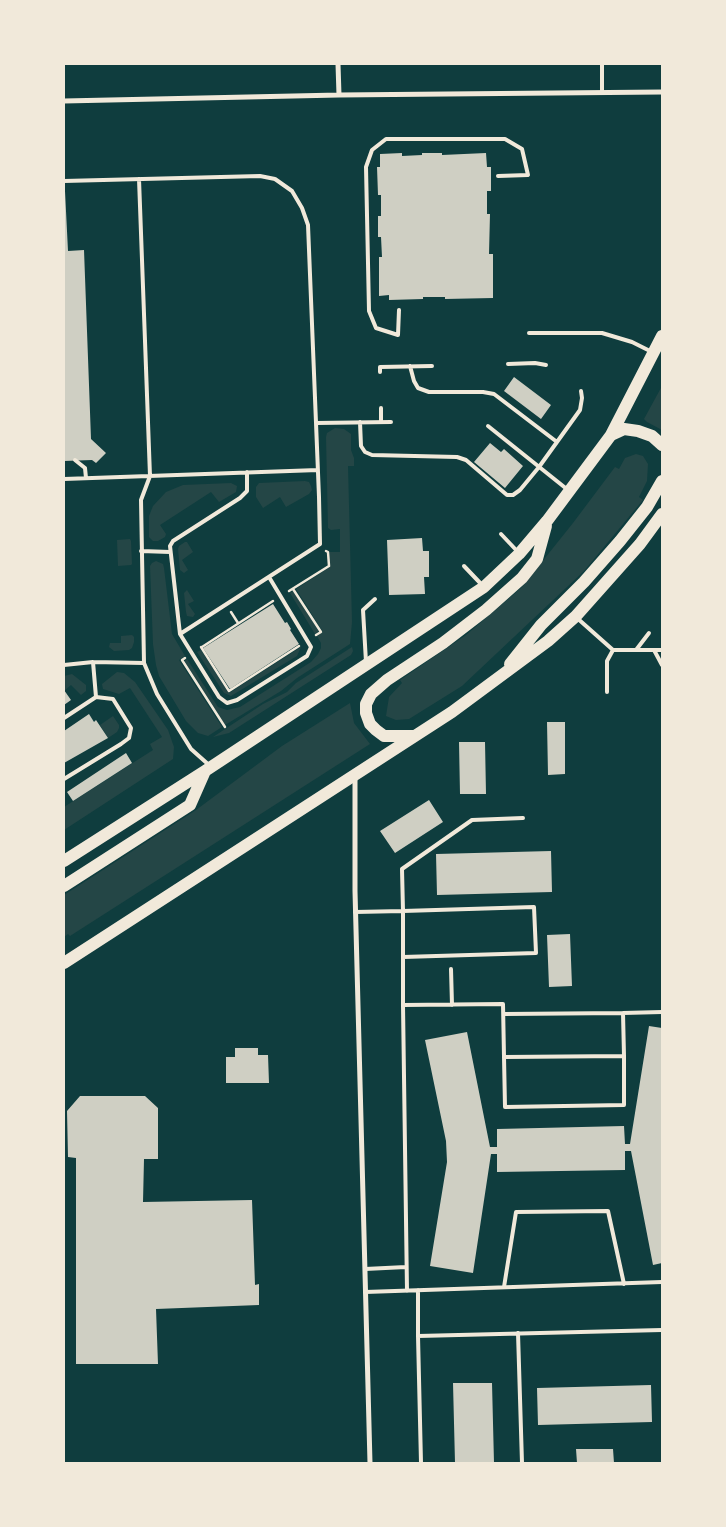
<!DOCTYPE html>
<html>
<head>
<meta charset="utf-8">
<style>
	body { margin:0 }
	#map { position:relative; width:726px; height:1527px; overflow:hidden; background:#0f3d3e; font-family:Helvetica,sans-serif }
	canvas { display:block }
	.frame { position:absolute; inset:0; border:65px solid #f1e9da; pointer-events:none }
</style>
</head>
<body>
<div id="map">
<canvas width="726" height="1527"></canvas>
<div class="frame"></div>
</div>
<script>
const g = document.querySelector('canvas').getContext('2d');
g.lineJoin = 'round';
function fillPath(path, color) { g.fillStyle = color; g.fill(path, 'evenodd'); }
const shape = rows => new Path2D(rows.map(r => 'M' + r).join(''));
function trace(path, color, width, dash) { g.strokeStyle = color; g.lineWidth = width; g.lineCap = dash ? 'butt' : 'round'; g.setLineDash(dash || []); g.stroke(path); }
fillPath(shape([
	[662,386,662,430,647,422,644,419],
	[335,428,344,429,351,434,351,450,354,458,354,466,348,466,352,622,350,644,297,678,281,691,225,725,184,661,187,659,218,707,227,710,240,707,311,662,318,654,321,648,321,643,317,636,323,632,296,589,330,567,330,552,340,552,340,529,331,530,328,528,326,437,327,433],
	[636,454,643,456,648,464,647,481,639,497,643,500,584,571,462,686,409,719,396,720,386,716,389,697,402,683,400,680,466,635,521,588,573,523,615,467,619,469,625,458],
	[305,481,309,482,311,486,312,490,309,494,286,507,280,497,263,508,256,497,256,487,259,483],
	[231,483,237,486,236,492,219,502,211,492,160,525,166,534,165,537,158,541,153,541,149,537,149,516,153,506,166,492,183,485],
	[130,539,131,541,132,564,131,565,118,566,117,540],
	[185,542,187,542,193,552,182,560,188,570,184,573,180,570,178,549,179,546],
	[156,561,163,564,164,568,172,634,185,656,179,660,222,727,208,736,198,733,186,721,159,676,156,665,153,644,150,566,152,563],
	[187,590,194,601,188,604,195,614,193,617,187,616,186,612,184,593],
	[293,591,319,631,315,634,290,593],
	[132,635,134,637,134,642,132,648,129,650,114,651,109,647,110,643,121,643,121,636],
	[301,647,297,656,231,696,224,693,197,652,201,650,229,693],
	[352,647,353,651,351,655,229,733,213,737,263,704,287,692,296,683],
	[117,672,124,673,135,682,168,730,174,747,173,759,64,830,64,807,153,750,150,744,162,737,130,688,119,694,103,689,102,684],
	[72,674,86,685,86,691,81,695,71,685,64,691,64,676],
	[350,703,354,723,370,744,70,936,68,934,64,937,64,895,196,810,282,746],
	[113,716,119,725,119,728,117,732,108,738,100,725]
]), '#244646');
fillPath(shape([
	[402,153,402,156,422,155,422,153,442,153,442,155,486,153,487,167,491,167,491,191,487,191,487,214,490,214,489,254,493,254,493,298,445,299,445,297,423,297,423,299,389,300,389,295,379,296,379,257,382,257,381,237,378,237,378,216,381,216,381,195,378,195,377,167,380,167,380,154],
	[64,191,65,191,68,251,84,250,91,439,106,453,96,463,92,460,64,461],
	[514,377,551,405,541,419,504,391],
	[490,443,501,452,504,449,523,466,505,488,474,462],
	[422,538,423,551,429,551,429,577,424,577,425,594,389,595,387,540],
	[273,604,285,623,287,622,291,629,290,630,299,644,230,689,203,648],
	[64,690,71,700,64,705],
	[89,714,94,722,96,720,108,738,64,763,64,731],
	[547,722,565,722,565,774,548,775],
	[459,742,485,742,486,794,460,794],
	[126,753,132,763,73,801,67,792],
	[429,800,443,822,395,853,380,831],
	[551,851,552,892,437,895,436,854],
	[570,934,572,986,549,987,547,935],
	[649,1026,662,1028,662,1263,653,1265,631,1151,625,1151,625,1170,497,1172,497,1154,491,1154,473,1273,430,1266,447,1162,446,1141,425,1040,467,1032,490,1147,497,1147,497,1129,624,1126,625,1144,630,1144],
	[235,1048,258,1048,258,1055,268,1055,269,1083,226,1083,226,1057,235,1057],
	[80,1096,145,1096,158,1108,158,1159,144,1159,143,1202,252,1200,255,1285,259,1284,259,1305,156,1309,158,1364,76,1364,76,1158,68,1157,67,1111],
	[453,1383,492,1383,494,1463,455,1463],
	[651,1385,652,1422,538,1425,537,1388],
	[576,1449,613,1449,614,1463,577,1463]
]), '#cfcfc3');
trace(shape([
	[293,589,321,632,316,635],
	[289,591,329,566,328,552,326,551],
	[231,612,238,623],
	[201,647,229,691,299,646],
	[202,647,273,601],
	[185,658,182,660,225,727]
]), '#f1e9da', 2.5);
trace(shape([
	[602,64,602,93],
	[139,179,150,476,141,500,144,663,157,694,191,749,209,765],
	[64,181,260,176,275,179,292,191,302,208,308,225,319,497,320,544,180,634],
	[399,310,398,335,376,328,369,311,366,167,372,150,386,139,505,139,522,149,528,175,498,176],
	[529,333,602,333,632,342,650,351],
	[508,364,535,363,546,365],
	[410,366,414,381,418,388,429,392,483,392,494,394,557,442],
	[380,372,380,367,432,366],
	[381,408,381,422],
	[360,422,361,446,365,452,372,455,457,457,466,460,507,495,513,495,520,490,539,467,580,410,582,398,581,391],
	[316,423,391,422],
	[488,426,568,490],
	[75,460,85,468,86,478],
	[247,472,247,491,240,498,173,541,170,546,180,634,219,697,227,703,237,700,307,656,311,647,269,577],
	[64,479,318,470],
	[501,534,518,552],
	[141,551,170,552],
	[464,566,483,586],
	[577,618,613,650,662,650],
	[636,650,649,633],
	[654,650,662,665],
	[93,662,96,697],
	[366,662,363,610,375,599],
	[64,665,93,662,144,663],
	[607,692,607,661,613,650],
	[64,718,96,697,113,699,131,728,129,738,121,744,64,779],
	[355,912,403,911,403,957,536,953,534,907,403,911,402,869,472,820,523,818],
	[403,957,403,1005],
	[451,969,452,1005],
	[504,1014,623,1013],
	[624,1056,623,1013,662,1012],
	[365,1269,406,1267],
	[504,1287,516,1212,608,1211,624,1284],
	[418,1290,418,1336],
	[407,1291,403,1005,503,1004,504,1057,624,1056,624,1105,505,1107,504,1057],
	[365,1292,662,1282],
	[518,1333,522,1463],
	[421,1463,418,1336,662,1330]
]), '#f1e9da', 4);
trace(shape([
	[338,64,339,95],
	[64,101,339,95,662,92],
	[355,776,355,891,370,1463]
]), '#f1e9da', 5);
trace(shape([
	[611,435,624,429,638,431,652,436,662,445],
	[510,664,541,625,584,582,620,541,647,507,662,481],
	[414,736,384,736,376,730,370,724,366,713,366,704,371,694,387,680,443,643,486,610,522,578,537,559,546,526],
	[64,861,205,771,484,587,519,554,547,521,611,435,662,336],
	[64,886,190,805,205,771],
	[64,963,452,712,548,641,576,616,640,544,662,514]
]), '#f1e9da', 12);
</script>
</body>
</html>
